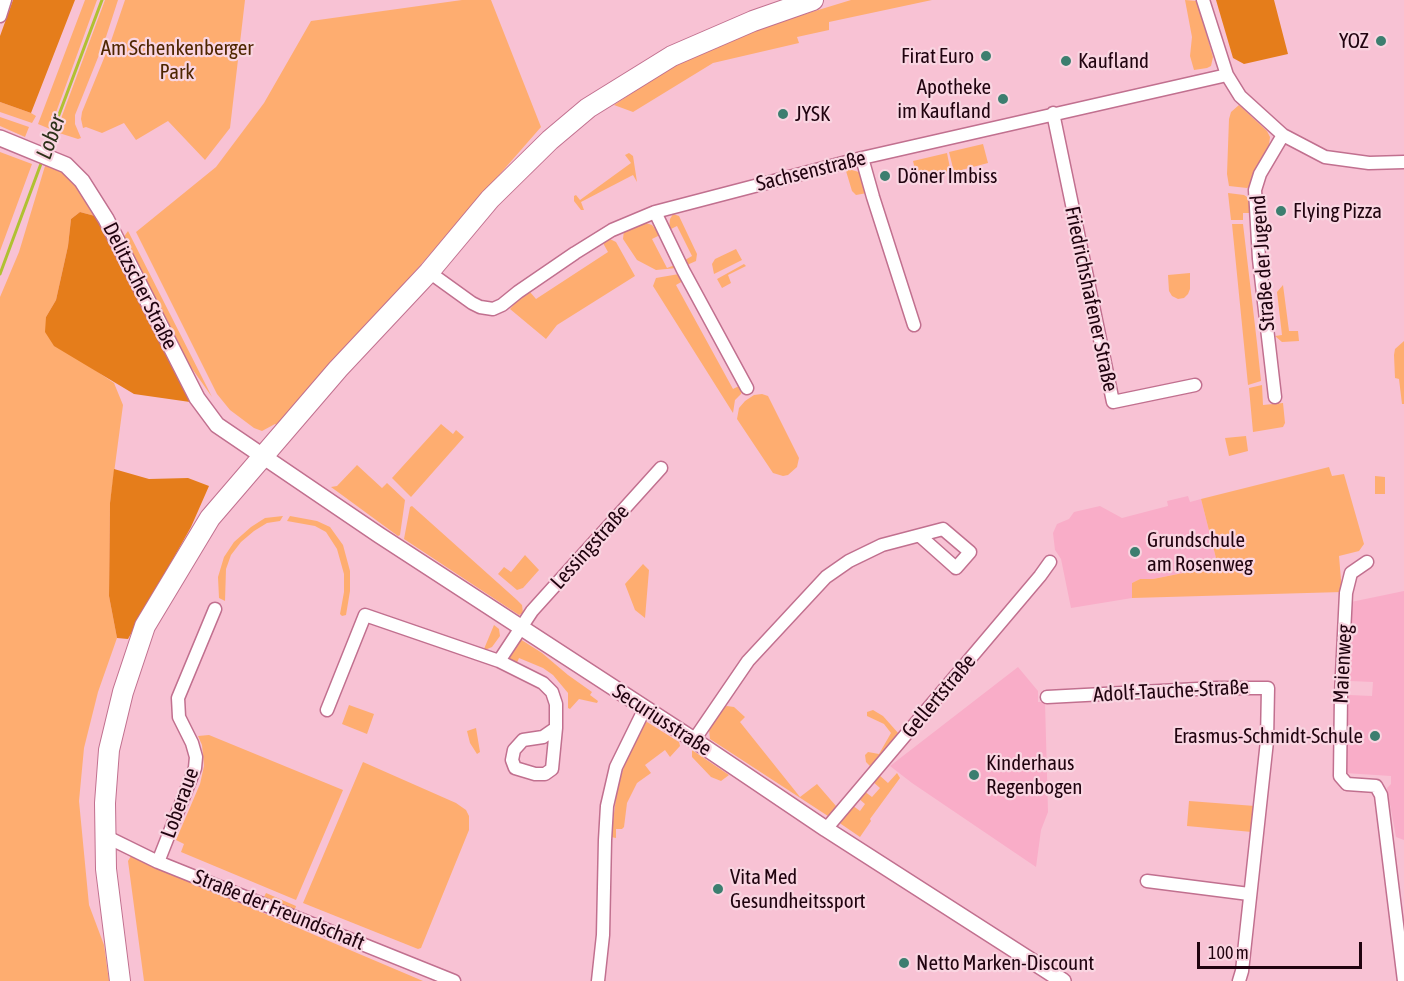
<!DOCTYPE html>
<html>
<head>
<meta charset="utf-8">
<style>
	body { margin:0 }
	#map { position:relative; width:1404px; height:981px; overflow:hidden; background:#f8c2d4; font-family:"Asap Condensed",sans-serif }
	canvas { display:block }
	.scale { position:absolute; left:1197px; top:942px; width:165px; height:27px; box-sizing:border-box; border:3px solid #20030f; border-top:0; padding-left:8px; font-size:18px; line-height:21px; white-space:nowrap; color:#20030f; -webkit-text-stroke:4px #f9d5e1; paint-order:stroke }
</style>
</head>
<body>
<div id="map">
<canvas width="1404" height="981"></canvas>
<div class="scale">100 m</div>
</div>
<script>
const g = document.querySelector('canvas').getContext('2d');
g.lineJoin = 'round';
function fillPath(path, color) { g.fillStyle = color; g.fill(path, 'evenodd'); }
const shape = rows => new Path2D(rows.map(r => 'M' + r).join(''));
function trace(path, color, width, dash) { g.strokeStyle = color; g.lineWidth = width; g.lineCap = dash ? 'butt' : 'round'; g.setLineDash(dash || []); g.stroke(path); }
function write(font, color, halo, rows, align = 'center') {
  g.font = font + ' "Asap Condensed",sans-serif'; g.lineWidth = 4.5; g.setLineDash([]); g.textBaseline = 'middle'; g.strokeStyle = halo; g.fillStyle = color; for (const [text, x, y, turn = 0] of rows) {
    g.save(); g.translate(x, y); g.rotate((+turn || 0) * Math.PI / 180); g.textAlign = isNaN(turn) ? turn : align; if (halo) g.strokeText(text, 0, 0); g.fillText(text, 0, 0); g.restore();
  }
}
fillPath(shape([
	[1188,496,1190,502,1201,499,1218,566,1153,579,1140,579,1132,583,1132,598,1071,608,1061,559,1055,550,1053,533,1057,524,1069,519,1074,512,1100,506,1122,518,1168,506,1167,501],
	[1404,591,1404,840,1396,837,1387,788,1391,784,1391,776,1345,773,1349,695,1372,696,1373,682,1350,681,1351,602],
	[1018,667,1038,691,1038,702,1045,702,1048,812,1041,830,1036,867,912,783,890,766]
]), '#f9adc8');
fillPath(shape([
	[85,0,97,0,50,129,38,124],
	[105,0,118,0,105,40,75,115,75,124,81,138,78,139,56,132],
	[125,0,245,0,230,128,205,160,168,121,136,140,124,123,102,133,86,127,83,128,81,119,82,112,111,41],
	[462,0,491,0,541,127,403,285,361,338,279,427,275,424,262,431,254,428,230,410,217,394,136,232,216,167,264,103,311,21],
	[851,0,932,0,829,22,829,30,797,37,799,43,713,63,633,112,614,105,665,71,703,52,766,26],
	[1185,0,1197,1,1213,57,1211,66,1207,68,1194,70,1190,56,1192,37],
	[0,102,31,113,36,116,32,123,0,112],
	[1239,105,1267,131,1270,137,1269,145,1251,186,1247,188,1229,186,1227,174,1229,119,1231,112],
	[0,117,29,127,25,137,0,126],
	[983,144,988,163,954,172,949,152],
	[0,152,32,164,0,251],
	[629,153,633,156,637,182,633,175,581,202,584,210,581,210,574,201,574,196,576,195,580,200,631,163,625,155],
	[947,153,951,173,918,181,913,161],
	[45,166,63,172,81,193,95,216,80,212,71,219,68,246,56,300,46,317,89,366,114,383,123,405,110,503,109,596,117,638,98,692,84,748,79,801,89,905,104,945,109,981,0,981,0,297,19,252],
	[848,169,859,172,862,177,867,193,856,195,852,191,846,171],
	[1228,193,1244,195,1250,199,1250,213,1243,213,1243,220,1231,220],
	[673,214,679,216,697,254,696,261,687,265,685,260,692,256,677,226,669,230,670,219],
	[646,223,652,225,660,235,652,239,667,268,675,265,677,268,656,270,637,260,623,239,624,230,639,224],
	[1232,224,1243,224,1257,343,1261,381,1248,385],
	[128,231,212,397,186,360,123,238],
	[610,239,616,242,635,276,557,325,546,339,510,309,516,302,530,292,536,299,608,252,603,243],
	[736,249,742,260,714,274,712,264,715,259],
	[744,264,746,266,728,275,731,283,722,288,717,279],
	[1190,273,1190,289,1188,294,1184,298,1178,299,1172,296,1169,291,1168,275],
	[679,274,683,281,676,285,733,389,741,385,743,389,741,394,735,400,733,413,653,286,656,278],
	[1283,285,1289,331,1298,331,1299,341,1282,342,1275,336,1282,335,1277,292],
	[1404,341,1404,404,1402,404,1399,379,1395,378,1394,355,1395,349],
	[1262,385,1263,405,1283,403,1285,423,1283,427,1253,432,1249,388],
	[762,394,768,396,799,458,797,467,788,475,783,476,773,473,737,419,739,408,745,401,754,395],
	[441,424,453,434,456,430,464,437,411,497,392,478],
	[1246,436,1248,451,1229,456,1225,438],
	[357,465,382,488,387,483,405,500,400,535,398,536,331,487,337,486],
	[1329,467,1332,476,1344,474,1364,544,1359,551,1339,556,1342,592,1132,598,1132,583,1140,579,1153,579,1218,566,1201,499],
	[1375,476,1385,477,1385,494,1375,494],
	[412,506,517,600,522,605,523,613,519,615,404,539,410,507],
	[283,516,280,521,267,523,254,531,241,542,231,555,226,569,225,601,219,598,218,577,224,557,234,542,251,527,265,518],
	[290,516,317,521,330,527,343,545,350,571,350,591,346,615,342,616,340,614,344,592,344,574,337,549,326,532,315,526,287,521],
	[525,555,539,570,523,588,517,590,498,574,504,567,511,572],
	[643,564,649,570,645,618,635,610,625,584],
	[494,625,499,629,500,636,492,647,485,650,484,649],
	[520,639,542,653,568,675,592,692,590,695,598,701,597,703,579,699,570,709,568,708,568,693,553,675,543,668,519,658,516,665,509,660,508,655],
	[349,705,374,714,367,734,342,724],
	[727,706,734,707,745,717,740,722,800,797,817,784,836,806,837,812,831,818,710,739,709,729,711,723,721,708],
	[873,710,883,716,899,734,872,768,866,762,865,755,868,752,879,754,891,733,884,724,867,716,867,712],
	[647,722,679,742,680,746,670,757,665,750,645,765,651,773,637,783,627,803,624,827,622,829,616,829,616,838,611,837,617,790,626,760,642,723],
	[476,728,480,752,477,754,470,743,467,731],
	[209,735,343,790,296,900,181,852,184,844,176,840,200,784,204,766,202,745,198,736],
	[692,750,729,775,721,781,711,777,692,757],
	[363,762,456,803,466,810,469,816,469,830,421,948,418,949,303,903],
	[897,773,900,778,870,819,871,821,860,837,841,824,839,822,852,805,860,811,865,804,858,798,864,791,872,797,880,788,872,781,878,774,888,783],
	[1189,801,1255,806,1252,832,1187,826],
	[131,856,324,939,423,981,144,981,128,861],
	[266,893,296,906,294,912,263,899]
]), '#fead70');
fillPath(shape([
	[13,0,75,0,31,113,0,102,0,36],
	[1216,0,1274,0,1288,54,1244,64,1233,58],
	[80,212,95,216,190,402,134,394,54,346,45,332,46,317,56,300,68,246,71,219],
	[114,469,149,479,188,478,209,486,191,527,128,639,117,638,109,596,110,503]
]), '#e57d1b');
trace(shape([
	[45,152,102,0],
	[0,274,42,161]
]), '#b0c132', 3);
const minor = shape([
	[1203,0,1227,75,1240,96,1283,135,1325,157,1369,163,1404,162],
	[0,16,5,0],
	[1053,113,1113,402,1195,385],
	[862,158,873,197,914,325],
	[655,212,683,270,747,388],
	[429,272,472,303,480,307,493,309,502,305,518,292,575,253,612,230,655,212,862,158,1227,75],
	[1275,397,1259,259,1255,190,1260,174,1283,135],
	[1367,562,1351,573,1346,593,1341,695,1340,776,1347,784,1376,786,1381,795,1404,981],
	[499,661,543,683,552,692,556,704,556,728,543,737,523,740,514,750,512,760,515,768,535,774,545,774,552,769,556,728],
	[1047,697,1217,688,1268,688,1267,741,1242,971,1239,981],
	[327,710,365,615,499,661,532,611,661,468],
	[694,740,748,661,826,577,849,561,882,545,943,529,970,552,956,568,920,536],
	[826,829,1040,576,1050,562],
	[105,836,158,862,454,981],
	[158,862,195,768,196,757,192,743,179,717,178,698,215,609],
	[1147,881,1249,894],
	[598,981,603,935,605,840,607,806,616,767,645,708]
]);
const tertiary = shape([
	[0,138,66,165,82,181,106,219,197,398,217,425,379,535,694,740,826,829,1063,981]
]);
const primary = shape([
	[120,981,106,869,105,803,109,750,123,692,145,626,210,518,338,369,429,272,490,199,550,140,588,108,672,56,753,21,813,0]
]);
trace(minor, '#c1708f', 15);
trace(tertiary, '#c1708f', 18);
trace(primary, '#c1708f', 22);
trace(minor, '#fff', 12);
trace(tertiary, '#fff', 15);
trace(primary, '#fff', 20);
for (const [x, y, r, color] of [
	[1381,41,6,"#3c7e6f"],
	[986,56,6,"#3c7e6f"],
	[1066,61,6,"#3c7e6f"],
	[1003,99,6,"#3c7e6f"],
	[783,114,6,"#3c7e6f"],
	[885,176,6,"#3c7e6f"],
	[1281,211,6,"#3c7e6f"],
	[1135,552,6,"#3c7e6f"],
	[1375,736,6,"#3c7e6f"],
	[974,775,6,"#3c7e6f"],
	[718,889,6,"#3c7e6f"],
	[904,963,6,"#3c7e6f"]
]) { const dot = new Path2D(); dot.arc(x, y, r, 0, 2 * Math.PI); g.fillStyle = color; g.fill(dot); trace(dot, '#f9d5e1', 2); }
write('21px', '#20030f', '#f9d5e1', [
	["YOZ",1369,41,"right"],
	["Firat Euro",974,56,"right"],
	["Kaufland",1078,61],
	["Apotheke",991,87,"right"],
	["im Kaufland",991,111,"right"],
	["JYSK",795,114],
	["Döner Imbiss",897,176],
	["Flying Pizza",1293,211],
	["Grundschule",1147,540],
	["am Rosenweg",1147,564],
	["Erasmus-Schmidt-Schule",1363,736,"right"],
	["Kinderhaus",986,763],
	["Regenbogen",986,787],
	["Vita Med",730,877],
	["Gesundheitssport",730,901],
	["Netto Marken-Discount",916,963]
], 'left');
write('21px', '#4e2601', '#f9d5e1', [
	["Am Schenkenberger",177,48],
	["Park",177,72]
]);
write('21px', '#20030f', '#f9d5e1', [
	["Sachsenstraße",811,171,-14],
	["Straße der Jugend",1263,263,-94],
	["Delitzscher Straße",140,286,63],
	["Friedrichshafener Straße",1091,299,78],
	["Lessingstraße",590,547,-48],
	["Maienweg",1343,664,-87],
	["Adolf-Tauche-Straße",1171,691,-3],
	["Gellertstraße",939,696,-50],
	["Securiusstraße",662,720,33],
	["Loberaue",180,803,-70],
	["Straße der Freundschaft",279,910,22]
]);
write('italic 22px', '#2d311a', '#f9d5e1', [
	["Lober",51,137,-70]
]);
</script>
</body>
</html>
